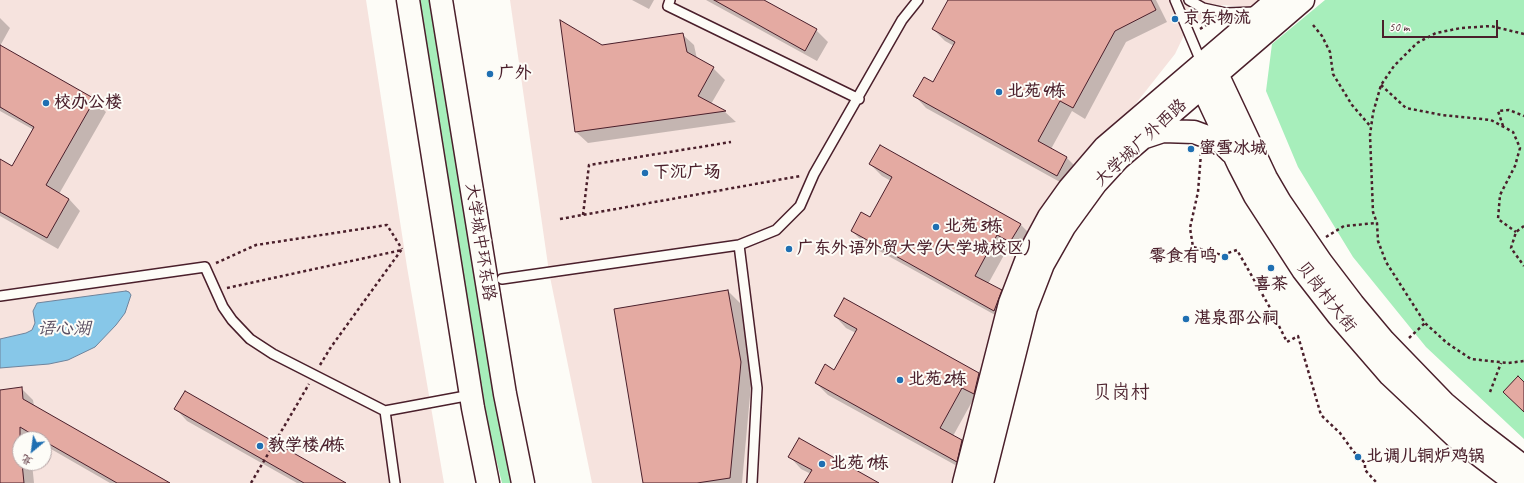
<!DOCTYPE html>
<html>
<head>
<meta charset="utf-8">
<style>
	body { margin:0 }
	#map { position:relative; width:1524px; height:483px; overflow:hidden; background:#fdfcf7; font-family:Caveat,"LXGW WenKai TC",sans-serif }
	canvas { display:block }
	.north { position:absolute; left:12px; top:431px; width:40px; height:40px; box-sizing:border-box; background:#fdfcf7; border:1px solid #b5a4a5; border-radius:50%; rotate:209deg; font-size:11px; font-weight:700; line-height:16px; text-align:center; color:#4a1f2b }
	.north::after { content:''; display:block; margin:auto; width:14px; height:18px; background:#1f6fb2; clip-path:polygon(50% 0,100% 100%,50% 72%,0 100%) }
	.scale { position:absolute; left:1382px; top:20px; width:116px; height:18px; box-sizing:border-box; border:2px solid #4a1f2b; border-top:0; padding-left:5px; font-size:12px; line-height:14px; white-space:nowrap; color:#4a1f2b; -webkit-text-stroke:3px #fdfcf7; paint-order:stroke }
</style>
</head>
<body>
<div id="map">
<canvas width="1524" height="483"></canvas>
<div class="north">北</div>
<div class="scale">50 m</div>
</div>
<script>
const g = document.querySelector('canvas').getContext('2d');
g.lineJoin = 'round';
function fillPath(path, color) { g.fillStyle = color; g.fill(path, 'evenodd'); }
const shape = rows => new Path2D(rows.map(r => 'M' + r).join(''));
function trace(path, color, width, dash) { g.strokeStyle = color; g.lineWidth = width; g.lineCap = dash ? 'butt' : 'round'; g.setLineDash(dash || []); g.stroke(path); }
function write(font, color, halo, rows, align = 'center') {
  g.font = font + ' Caveat,"LXGW WenKai TC",sans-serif'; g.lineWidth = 4; g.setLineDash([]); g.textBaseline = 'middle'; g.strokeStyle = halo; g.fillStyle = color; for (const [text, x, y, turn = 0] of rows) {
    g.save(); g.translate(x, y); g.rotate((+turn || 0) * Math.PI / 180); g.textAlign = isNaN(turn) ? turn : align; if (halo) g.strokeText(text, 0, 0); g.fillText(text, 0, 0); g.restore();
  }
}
fillPath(shape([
	[0,0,366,0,407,267,444,483,0,483],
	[20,439,44,439,44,463,20,463],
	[510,0,1268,0,1258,8,1223,5,1187,29,1175,54,1039,226,959,483,592,483,549,272]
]), '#f6e3de');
fillPath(shape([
	[416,0,432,0,494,394,512,483,502,483,481,398],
	[1325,0,1524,0,1524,439,1426,347,1353,257,1298,167,1266,91,1272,44]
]), '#a7eebb');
const water = shape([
	[126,291,129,292,131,295,125,313,116,325,95,347,68,360,49,364,0,368,0,339,26,333,32,330,35,323,33,311,37,303,126,291]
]);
fillPath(water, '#87c7e8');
trace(water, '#6f849c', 1);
fillPath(shape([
	[632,0,654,0,649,9],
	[706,0,762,0,816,30,828,42,817,61],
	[964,0,1156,0,1167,22,1126,42,1085,119,1072,111,1051,149,1067,158,1078,169,1069,187,926,108,915,96,933,84,954,46,945,41,933,29],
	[0,18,10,28,0,46],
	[682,34,694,45,697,59,713,68,725,80,711,104,725,112,736,122,588,143,576,132,602,46],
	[0,46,94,100,106,112,59,194,69,199,80,211,58,249,0,216,0,160,13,167,34,130,0,111],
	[870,164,1020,224,1032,236,1022,253,1009,246,988,284,1001,291,1013,303,1006,321,863,242,852,231,870,219,891,181,882,176],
	[728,291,740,303,752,374,742,483,644,483],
	[835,316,979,373,990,385,985,405,974,398,953,436,961,441,973,453,968,472,828,395,816,383,835,371,856,333,846,328],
	[21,388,33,400,34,406,168,483,110,483,44,445,44,439,33,439,28,436,29,439,20,439,20,463,32,463,34,483,0,483,0,391],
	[176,409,344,483,297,483,187,421],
	[790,457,877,483,806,483,811,474,801,469]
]), '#0003');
const building = shape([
	[714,0,764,0,817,29,805,51,714,0],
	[948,0,1151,0,1156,10,1115,31,1073,108,1060,101,1038,141,1067,157,1057,176,913,96,924,77,933,82,955,42,932,29,948,0],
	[560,20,602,45,683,33,687,52,714,67,698,96,726,111,575,132,560,20],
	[0,45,95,99,46,185,69,199,47,238,0,212,0,159,12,166,34,127,0,107,0,45],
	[880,145,1021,224,1010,242,997,235,975,276,1002,290,994,311,851,231,861,212,870,217,892,177,869,164,880,145],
	[728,290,741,362,730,478,697,483,643,483,614,309,728,290],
	[844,298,979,373,974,394,962,388,940,428,962,440,957,462,815,383,825,364,834,370,857,329,834,316,844,298],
	[1518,376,1524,382,1524,412,1503,392,1518,376],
	[22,387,23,399,170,483,117,483,44,441,44,439,40,439,20,427,20,463,22,463,24,483,0,483,0,390,22,387],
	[185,391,346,483,304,483,174,409,185,391],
	[799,438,879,483,804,483,812,470,788,457,799,438]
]);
fillPath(building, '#e4aaa2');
trace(building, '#4a1f2b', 1);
const lane = shape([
	[670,0,668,6,859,99],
	[1175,0,1202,64],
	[1189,0,1203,8,1226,13,1255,12],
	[739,245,757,388,752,483],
	[502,279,739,245,776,230,800,206,814,174,902,20,918,0],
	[0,296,205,267,223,307,232,320,250,339,273,354,385,411,471,395],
	[385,411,395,483]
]);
const secondary = shape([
	[1205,66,1217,74,1266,178,1280,202,1321,262,1353,304,1384,341,1444,403,1477,431,1524,467],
	[1202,73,1202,86,1239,165,1255,196,1303,270,1338,315,1390,375,1458,439,1516,483],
	[1145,137,1163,131,1194,132,1221,142,1231,152],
	[964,483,1010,303,1028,256,1049,217,1069,189,1105,147,1277,0],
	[982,483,1026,308,1043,264,1064,227,1096,183,1118,159,1303,0]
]);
const primary = shape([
	[408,0,473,408,488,483],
	[441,0,505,394,523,483]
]);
trace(lane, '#4a1f2b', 12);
trace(secondary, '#4a1f2b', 25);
trace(primary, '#4a1f2b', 25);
trace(shape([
	[1313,25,1322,36,1330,52,1333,74,1352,105,1371,127],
	[1200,29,1211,22],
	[1524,34,1491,26,1461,28,1436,33,1417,43,1394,66,1381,85,1373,113,1370,135,1373,212,1377,223,1378,241,1386,262,1425,323,1447,343,1471,359,1508,363,1524,361],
	[1381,85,1406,108,1442,115,1491,120,1513,132,1520,148,1515,166,1500,195,1498,219,1516,232],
	[1503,126,1498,111,1509,110,1524,116],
	[1201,153,1198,192,1190,228,1193,247,1222,255,1237,250,1269,306,1287,342,1298,336,1321,415,1340,433,1353,451,1365,463,1365,470,1377,483],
	[583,215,589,165,731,142],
	[560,219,800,176],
	[1524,226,1516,232,1511,248,1524,266],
	[1326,237,1344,226,1377,223],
	[216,263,256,245,387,225,402,249],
	[227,288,402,250],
	[1409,338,1425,323],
	[320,365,331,347,402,249],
	[1490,392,1501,363],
	[251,483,309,384]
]), '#4a1f2b', 2.5, [3, 3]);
trace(lane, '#fdfcf7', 9);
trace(secondary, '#fdfcf7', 22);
trace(primary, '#fdfcf7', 22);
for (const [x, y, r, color] of [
	[1175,19,4,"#1f6fb2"],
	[490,74,4,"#1f6fb2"],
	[999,92,4,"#1f6fb2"],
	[46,103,4,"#1f6fb2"],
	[1191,149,4,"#1f6fb2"],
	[645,173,4,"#1f6fb2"],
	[936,227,4,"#1f6fb2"],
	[789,249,4,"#1f6fb2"],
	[1225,257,4,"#1f6fb2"],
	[1271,268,4,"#1f6fb2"],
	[1186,319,4,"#1f6fb2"],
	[900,380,4,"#1f6fb2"],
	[260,446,4,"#1f6fb2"],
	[1358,457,4,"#1f6fb2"],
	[822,464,4,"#1f6fb2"]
]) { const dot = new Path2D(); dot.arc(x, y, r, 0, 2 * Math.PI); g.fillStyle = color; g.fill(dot); trace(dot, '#fdfcf7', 1.5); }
write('bold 17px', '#4a1f2b', '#fdfcf7', [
	["京东物流",1183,19],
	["广外",498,74],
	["北苑4栋",1007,92],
	["校办公楼",54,103],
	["蜜雪冰城",1199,149],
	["下沉广场",653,173],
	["北苑3栋",944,227],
	["广东外语外贸大学(大学城校区)",797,249],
	["零食有鸣",1217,257,"right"],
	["喜茶",1271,285,"center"],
	["湛泉邵公祠",1194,319],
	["北苑2栋",908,380],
	["教学楼A栋",268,446],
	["北调儿铜炉鸡锅",1366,457],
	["北苑1栋",830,464]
], 'left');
write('17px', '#4a1f2b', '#fdfcf7', [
	["大学城广外西路",1141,143,-43],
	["大学城中环东路",480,242,81],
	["贝岗村大街",1326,297,52]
]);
write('italic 18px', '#5c5164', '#fdfcf7', [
	["语心湖",64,329]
]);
write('19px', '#4a1f2b', '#fdfcf7', [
	["贝岗村",1121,393]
]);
</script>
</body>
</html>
